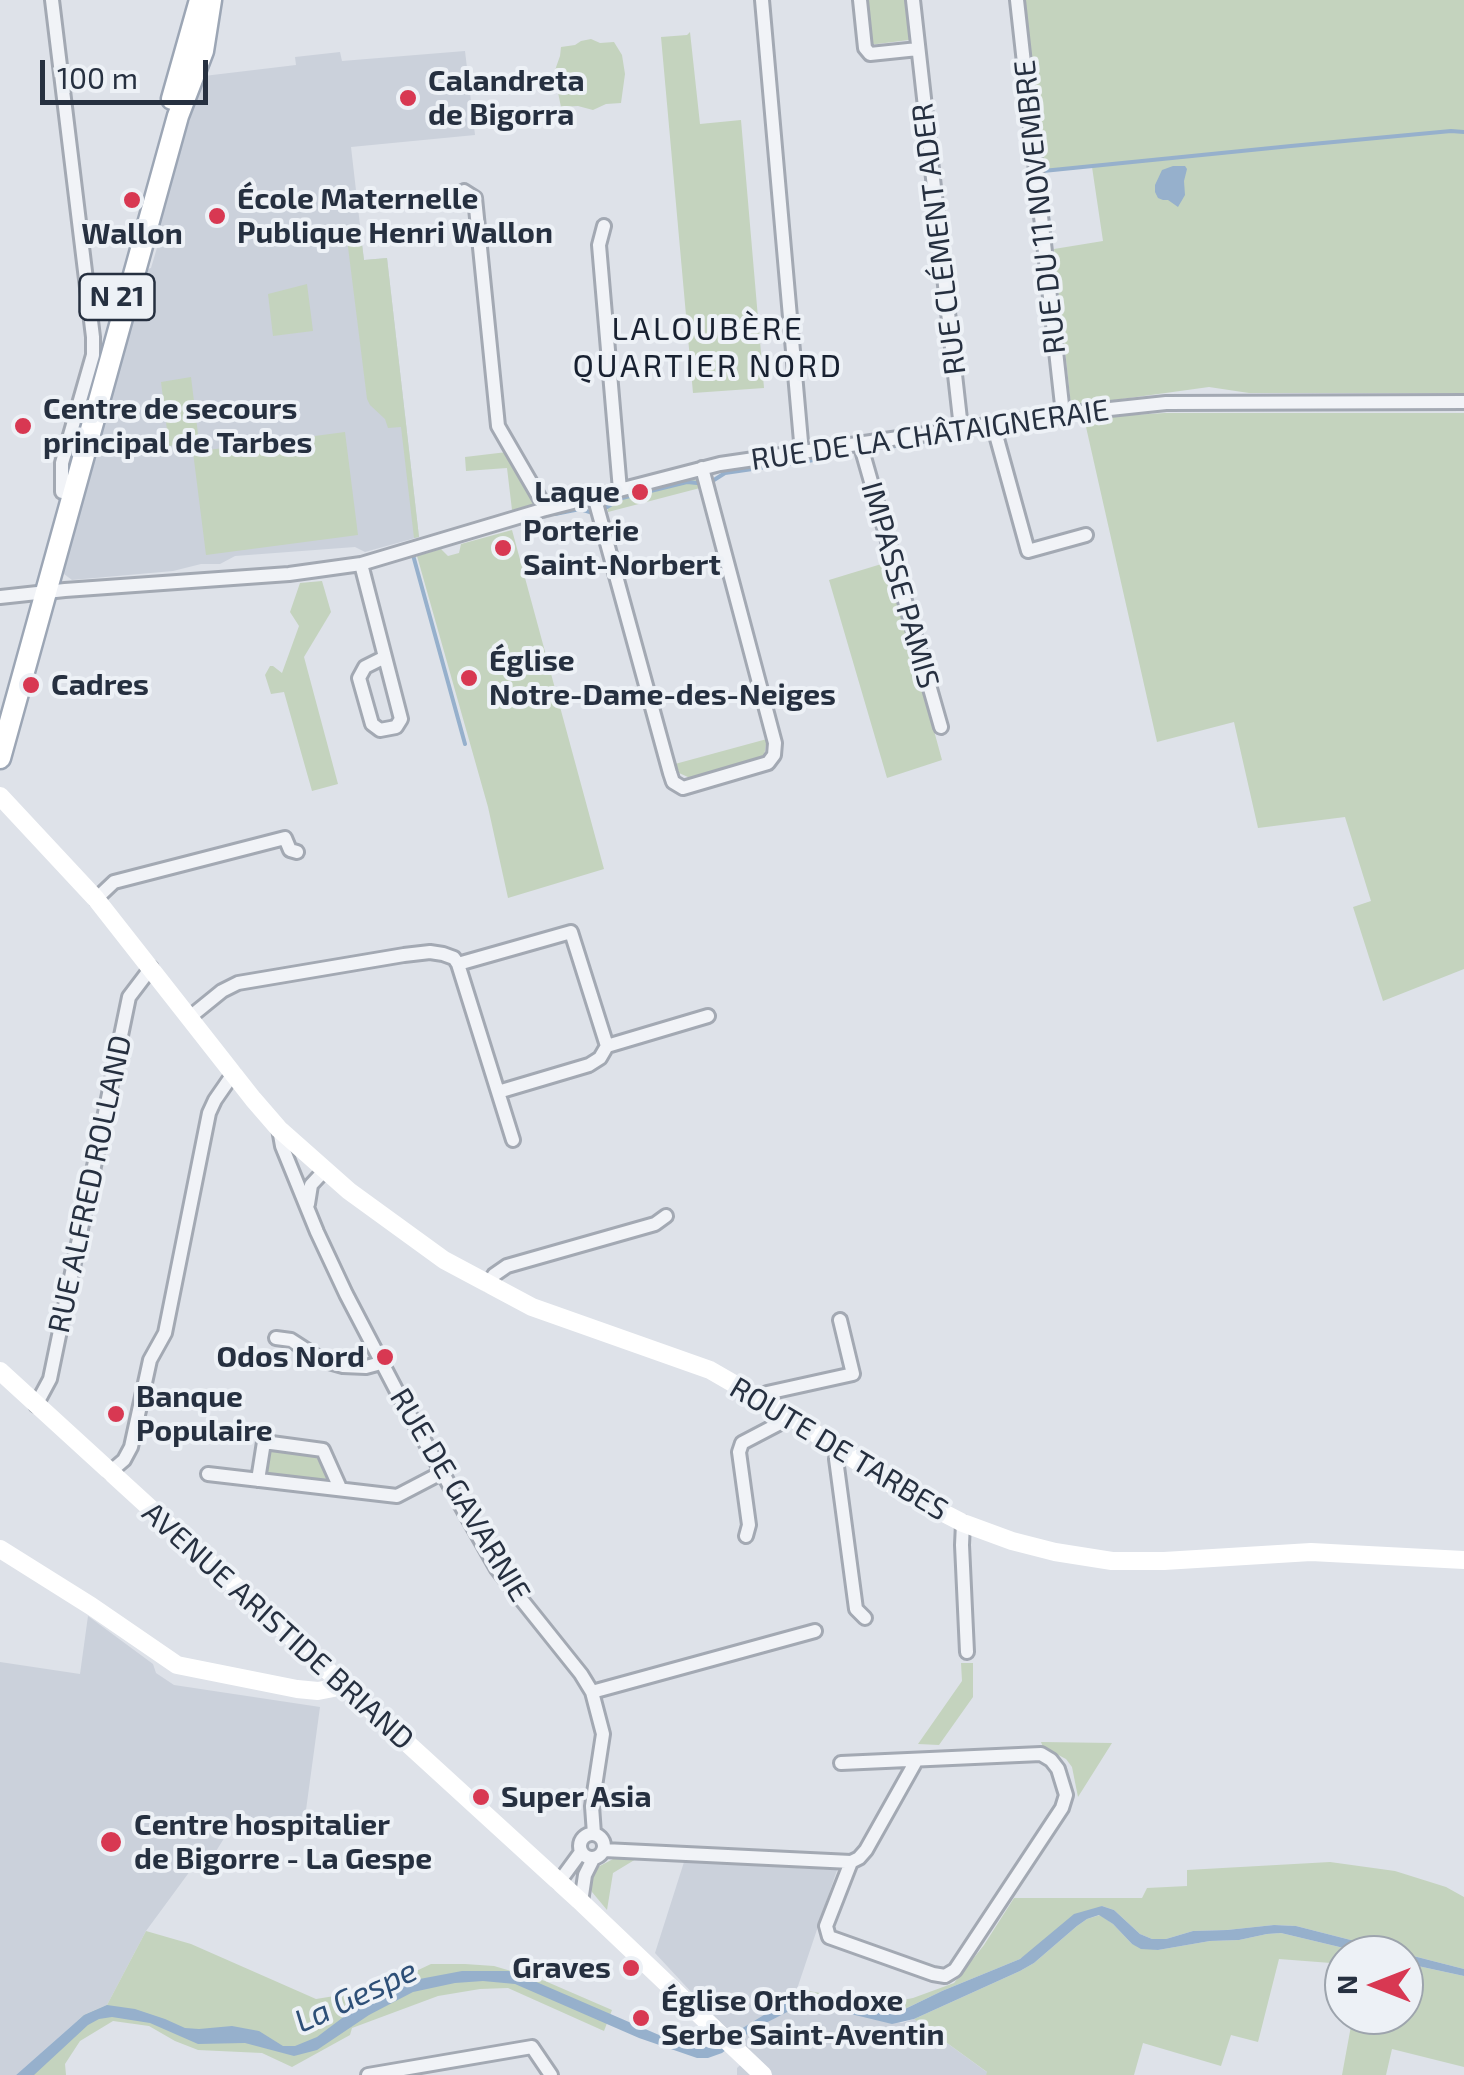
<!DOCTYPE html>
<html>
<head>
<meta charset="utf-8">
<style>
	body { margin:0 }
	#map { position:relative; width:1464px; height:2075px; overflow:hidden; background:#dee2e9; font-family:"Exo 2",sans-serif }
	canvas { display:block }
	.north { position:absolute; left:1324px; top:1935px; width:100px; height:100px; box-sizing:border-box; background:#edf1f6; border:2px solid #9da4ad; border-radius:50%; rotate:270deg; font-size:28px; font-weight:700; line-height:40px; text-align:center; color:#263040 }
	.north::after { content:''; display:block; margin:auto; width:35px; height:45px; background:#d83852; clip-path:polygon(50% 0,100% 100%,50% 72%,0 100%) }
	.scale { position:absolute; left:40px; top:60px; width:168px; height:45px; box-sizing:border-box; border:5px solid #263040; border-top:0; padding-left:12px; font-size:30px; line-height:35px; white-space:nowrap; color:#263040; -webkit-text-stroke:8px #edf1f6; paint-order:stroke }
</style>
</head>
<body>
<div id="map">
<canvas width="1464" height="2075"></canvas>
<div class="north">N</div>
<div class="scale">100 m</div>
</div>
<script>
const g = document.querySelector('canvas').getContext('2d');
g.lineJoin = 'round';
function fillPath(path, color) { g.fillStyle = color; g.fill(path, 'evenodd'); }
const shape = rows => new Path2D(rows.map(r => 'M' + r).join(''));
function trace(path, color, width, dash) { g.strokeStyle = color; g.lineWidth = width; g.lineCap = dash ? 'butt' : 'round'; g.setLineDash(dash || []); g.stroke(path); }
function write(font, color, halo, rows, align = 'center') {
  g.font = font + ' "Exo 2",sans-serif'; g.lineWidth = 8; g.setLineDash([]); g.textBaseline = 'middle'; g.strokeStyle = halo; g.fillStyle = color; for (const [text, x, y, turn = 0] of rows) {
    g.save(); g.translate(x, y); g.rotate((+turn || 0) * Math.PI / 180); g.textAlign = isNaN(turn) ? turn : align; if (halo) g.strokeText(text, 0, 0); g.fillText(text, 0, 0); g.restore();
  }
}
fillPath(shape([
	[465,51,475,135,351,147,364,260,387,258,419,537,365,552,355,547,235,556,220,564,201,564,173,571,72,580,64,574,62,564,145,270,151,268,159,241,154,231,204,76,296,65,295,57,340,52,342,61],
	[88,1616,153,1664,156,1673,174,1685,320,1707,303,1832,281,1823,274,1831,241,1811,213,1856,204,1852,146,1931,107,2005,84,2015,16,2075,0,2075,0,1662,80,1674],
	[684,1862,837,1870,797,1989,785,2002,731,2035,655,1953],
	[807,2005,902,2023,914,2019,988,2073,986,2075,737,2075,737,2068,751,2055,737,2041,754,2029,791,2009]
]), '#cbd1db');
fillPath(shape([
	[866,0,907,0,910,37,909,40,869,45],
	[1024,0,1464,0,1464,393,1249,393,1209,387,1071,406,1054,249,1103,241,1092,167,1041,172],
	[690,32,700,124,741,120,764,388,693,393,661,37,687,35],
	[591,39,600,43,614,42,622,55,625,74,621,103,606,104,593,110,578,106,561,107,554,73,560,56,561,47,575,45,581,41],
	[360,229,364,260,387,258,419,537,414,538,401,427,388,428,385,419,370,405,367,399,346,231],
	[307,284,313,331,273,336,268,294],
	[191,377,199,442,169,446,161,382],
	[1165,413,1464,413,1464,969,1383,1001,1353,907,1371,901,1345,817,1258,828,1234,722,1157,742,1084,418],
	[345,432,358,535,206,555,193,452],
	[507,452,537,502,534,506,512,510,507,468,466,471,465,457],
	[690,477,698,481,700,488,608,512,607,505,611,499],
	[512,530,604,869,508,898,488,807,417,556,441,549,448,556,459,553,461,544],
	[888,562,942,760,887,778,829,580],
	[322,581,331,612,304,657,338,784,312,791,284,692,271,694,265,675,270,666,273,666,282,673,299,626,290,612,300,583],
	[767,739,764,756,757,759,690,778,679,773,675,764],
	[269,1449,317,1455,329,1481,326,1482,267,1475],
	[961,1663,973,1663,973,1697,939,1745,918,1744,962,1681],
	[1041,1742,1112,1743,1078,1797,1072,1767,1066,1759,1043,1747],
	[613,1859,636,1859,613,1873,607,1910,592,1892,589,1884,590,1875,596,1868],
	[1330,1862,1395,1871,1446,1887,1464,1897,1464,1969,1296,1926,1274,1925,1227,1930,1193,1931,1166,1939,1152,1939,1140,1934,1114,1910,1102,1906,1020,1959,942,1991,905,2009,894,2012,874,2010,800,1997,785,2002,797,1989,883,2004,913,1998,954,1983,984,1945,1014,1898,1142,1898,1147,1888,1187,1886,1187,1870],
	[1100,1915,1113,1924,1132,1944,1158,1950,1210,1941,1239,1940,1267,1934,1281,1933,1373,1955,1344,1955,1344,1964,1279,1959,1258,2042,1231,2035,1221,2066,1143,2043,1134,2075,986,2075,987,2072,914,2019,1020,1971,1034,1963,1077,1926,1087,1919],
	[146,1931,191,1944,316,1999,378,1989,431,1964,465,1964,494,1966,545,1981,612,2010,604,2031,508,1988,480,1989,438,1996,352,2028,350,2035,292,2067,262,2053,198,2050,175,2041,149,2026,113,2021,80,2041,65,2064,66,2075,20,2075,84,2015,107,2005],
	[1404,1963,1464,1976,1464,2067,1392,2049,1386,2075,1342,2075,1353,2015,1404,2015]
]), '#c4d3be');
fillPath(shape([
	[1173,166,1185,166,1187,169,1184,181,1185,195,1178,207,1168,200,1163,200,1158,198,1155,192,1155,185,1162,170],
	[1102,1906,1114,1910,1140,1934,1152,1939,1166,1939,1193,1931,1227,1930,1274,1925,1296,1926,1464,1969,1464,1976,1404,1963,1404,1955,1373,1955,1281,1933,1267,1934,1239,1940,1210,1941,1158,1950,1141,1949,1132,1944,1113,1924,1099,1915,1087,1919,1077,1926,1034,1963,1020,1971,914,2019,892,2024,822,2007,799,2006,754,2029,722,2053,708,2058,697,2058,639,2038,515,1984,483,1981,455,1983,413,1992,369,2015,317,2050,294,2056,245,2043,198,2044,150,2023,112,2017,99,2019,88,2025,34,2075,16,2075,84,2015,107,2005,135,2009,165,2019,185,2028,199,2029,232,2026,259,2031,283,2046,295,2046,317,2037,358,2006,382,1992,409,1981,462,1971,511,1971,666,2038,706,2047,713,2046,785,2002,800,1997,874,2010,894,2012,905,2009,942,1991,1020,1959,1074,1914]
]), '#96b0cc');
trace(shape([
	[1043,171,1291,146,1451,131,1464,132],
	[1048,216,1054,281],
	[1066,389,1068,401],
	[1003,429,1070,421],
	[883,448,983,432],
	[838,456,848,454],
	[714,480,725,473,828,458],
	[607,507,622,498,687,482,697,483],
	[555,514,580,509,593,513],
	[413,555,465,744]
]), '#96b0cc', 4);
const street = shape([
	[52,0,93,337,93,355,62,463,62,492],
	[762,0,802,453],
	[860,0,865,48,870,54,918,49],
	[913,0,961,428],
	[1017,0,1063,414],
	[464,191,475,198,498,426,546,509],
	[604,226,599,245,620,490],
	[993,424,1028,551,1086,535],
	[860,443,941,727],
	[597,497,596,503,670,773,673,782,683,788,768,763,774,755,775,743,702,468],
	[361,564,401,719,396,727,380,730,372,724,359,678,365,667,385,657],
	[0,597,65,590,289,574,361,564,542,510,720,464,1063,414,1166,403,1464,402],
	[96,899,114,882,285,838,290,850,297,852],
	[458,964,571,932,607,1046],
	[190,1017,222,991,238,983,404,955,430,952,443,954,454,958,458,964,513,1140],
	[498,1092,589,1065,600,1058,607,1046,708,1016],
	[279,1129,282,1146,317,1232,346,1294,404,1405,497,1569,581,1674,592,1692,603,1734,592,1806,594,1834],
	[308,1204,311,1185,324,1171],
	[489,1284,494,1275,507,1266,655,1224,666,1216],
	[276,1338,291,1340,322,1360,343,1366,366,1367,381,1363],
	[762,1399,767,1393,853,1374,840,1320],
	[36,1405,50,1379,129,997,151,968],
	[838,1448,836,1459,856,1609,865,1618],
	[110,1472,124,1460,131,1447,150,1360,165,1333,209,1113,215,1100,233,1074],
	[208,1474,397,1496,443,1472],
	[258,1480,264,1442,323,1450,340,1488],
	[963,1523,962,1545,967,1652],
	[746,1536,749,1525,739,1452,742,1443,784,1421,788,1415],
	[592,1692,815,1631],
	'580 1846a12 12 0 1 1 24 0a12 12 0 1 1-24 0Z',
	[604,1850,851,1862,826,1926,829,1937,933,1974,945,1976,955,1970,1062,1808,1066,1795,1058,1769,1051,1760,1041,1754,841,1763],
	[851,1862,859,1858,866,1850,916,1761],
	[559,1882,581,1852],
	[581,1902,585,1875,593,1859],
	[368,2075,532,2047,551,2075]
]);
const primary = shape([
	[172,99,200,0],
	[0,758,178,116,203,51,211,0]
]);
trace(street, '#a3a9b3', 18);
trace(primary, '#9ca6b5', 25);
trace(street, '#f1f3f7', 12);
trace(shape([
	[0,796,96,899,253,1099,279,1129,349,1191,444,1260,532,1307,710,1370,788,1415,903,1492,963,1523,1012,1541,1055,1552,1112,1561,1164,1561,1311,1552,1464,1560],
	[0,1371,581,1902,763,2075],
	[0,1549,91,1606,177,1665,297,1689,318,1691,344,1686]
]), '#fff', 18);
trace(primary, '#fff', 20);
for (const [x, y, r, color] of [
	[408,98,10,"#d83852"],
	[132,200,10,"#d83852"],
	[217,216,10,"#d83852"],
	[23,426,10,"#d83852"],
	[640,492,10,"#d83852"],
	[503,548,10,"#d83852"],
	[469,678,10,"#d83852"],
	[31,685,10,"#d83852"],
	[385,1357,10,"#d83852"],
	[116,1414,10,"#d83852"],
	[481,1797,10,"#d83852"],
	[111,1842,12,"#d83852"],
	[631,1968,10,"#d83852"],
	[641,2018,10,"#d83852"]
]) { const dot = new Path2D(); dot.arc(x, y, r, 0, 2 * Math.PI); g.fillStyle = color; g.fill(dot); trace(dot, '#edf1f6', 4); }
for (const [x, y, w] of [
	[117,297,75]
]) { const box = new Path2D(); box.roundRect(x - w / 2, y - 23, w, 46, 8); g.fillStyle = '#edf1f6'; g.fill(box); trace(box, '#263040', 2.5); }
write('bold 28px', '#263040', null, [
	["N 21",117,297]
]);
write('bold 30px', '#263040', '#edf1f6', [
	["Calandreta",428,81],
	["de Bigorra",428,115],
	["École Maternelle",237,199],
	["Publique Henri Wallon",237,233],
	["Wallon",132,234,"center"],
	["Centre de secours",43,409],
	["principal de Tarbes",43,443],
	["Laque",620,492,"right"],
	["Porterie",523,531],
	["Saint-Norbert",523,565],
	["Église",489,661],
	["Notre-Dame-des-Neiges",489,695],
	["Cadres",51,685],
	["Odos Nord",365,1357,"right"],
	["Banque",136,1397],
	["Populaire",136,1431],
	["Super Asia",501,1797],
	["Centre hospitalier",134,1825],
	["de Bigorre - La Gespe",134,1859],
	["Graves",611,1968,"right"],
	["Église Orthodoxe",661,2001],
	["Serbe Saint-Aventin",661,2035]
], 'left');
write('30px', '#263040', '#edf1f6', [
	["RUE DU 11 NOVEMBRE",1040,207,-96],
	["RUE CLÉMENT ADER",939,239,-97],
	["RUE DE LA CHÂTAIGNERAIE",930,435,-8],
	["IMPASSE PAMIS",900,585,74],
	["RUE ALFRED ROLLAND",90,1184,-78],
	["ROUTE DE TARBES",839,1449,31],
	["RUE DE GAVARNIE",460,1495,59],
	["AVENUE ARISTIDE BRIAND",278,1626,42]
]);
g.letterSpacing = '2.5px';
write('32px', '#182131', '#edf1f6', [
	["LALOUBÈRE",708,329],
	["QUARTIER NORD",708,366]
]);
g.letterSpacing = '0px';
write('italic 32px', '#2d4f77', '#edf1f6', [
	["La Gespe",356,1996,-25]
]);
</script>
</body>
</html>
